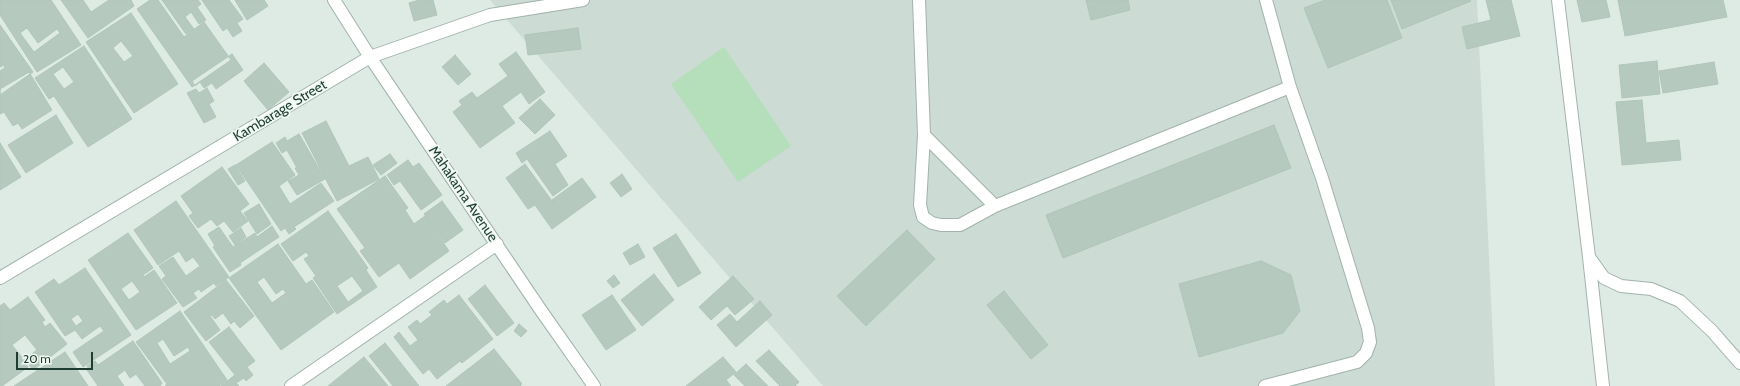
<!DOCTYPE html>
<html>
<head>
<meta charset="utf-8">
<style>
	body { margin:0 }
	#map { position:relative; width:1740px; height:386px; overflow:hidden; background:#deebe4; font-family:Cabin,sans-serif }
	canvas { display:block }
	.scale { position:absolute; left:16px; top:352px; width:77px; height:18px; box-sizing:border-box; border:2px solid #1e3c31; border-top:0; padding-left:5px; font-size:12px; line-height:14px; white-space:nowrap; color:#1e3c31; -webkit-text-stroke:3px #eff8f2; paint-order:stroke }
</style>
</head>
<body>
<div id="map">
<canvas width="1740" height="386"></canvas>
<div class="scale">20 m</div>
</div>
<script>
const g = document.querySelector('canvas').getContext('2d');
g.lineJoin = 'round';
function fillPath(path, color) { g.fillStyle = color; g.fill(path, 'evenodd'); }
const shape = rows => new Path2D(rows.map(r => 'M' + r).join(''));
function trace(path, color, width, dash) { g.strokeStyle = color; g.lineWidth = width; g.lineCap = dash ? 'butt' : 'round'; g.setLineDash(dash || []); g.stroke(path); }
function write(font, color, halo, rows, align = 'center') {
  g.font = font + ' Cabin,sans-serif'; g.lineWidth = 3.5; g.setLineDash([]); g.textBaseline = 'middle'; g.strokeStyle = halo; g.fillStyle = color; for (const [text, x, y, turn = 0] of rows) {
    g.save(); g.translate(x, y); g.rotate((+turn || 0) * Math.PI / 180); g.textAlign = isNaN(turn) ? turn : align; if (halo) g.strokeText(text, 0, 0); g.fillText(text, 0, 0); g.restore();
  }
}
fillPath(shape([
	[490,0,1477,0,1495,386,823,386]
]), '#ccdbd3');
fillPath(shape([
	[724,47,791,146,738,182,671,84]
]), '#b5dfbb');
const building = shape([
	[0,0,51,0,81,45,37,72,0,15,0,0],
	[27,28,38,43,57,29,60,33,34,52,20,33,27,28],
	[61,0,83,0,91,12,109,0,131,0,134,6,88,38,61,0],
	[150,0,158,0,184,37,204,22,231,60,192,87,137,9,150,0],
	[162,0,198,0,201,4,197,7,206,20,199,24,191,12,185,17,194,29,186,34,162,0],
	[202,0,229,0,243,19,237,23,242,31,233,37,227,28,223,31,202,0],
	[235,0,264,0,268,6,247,20,235,0],
	[419,0,433,0,437,15,414,21,409,3,419,0],
	[1086,0,1128,0,1130,10,1091,20,1086,0],
	[1325,0,1387,0,1402,38,1328,68,1304,8,1325,0],
	[1391,0,1470,0,1471,1,1402,29,1391,0],
	[1486,0,1511,0,1520,36,1467,49,1462,27,1491,20,1486,0],
	[1577,0,1606,0,1610,17,1582,22,1577,0],
	[1618,0,1723,0,1727,17,1625,36,1618,0],
	[131,13,178,84,134,113,86,42,131,13],
	[121,41,133,56,124,62,113,48,121,41],
	[0,25,33,72,0,95,0,71,5,68,4,65,0,67,0,25],
	[578,28,581,49,528,55,525,35,578,28],
	[84,46,132,119,88,147,54,96,49,99,35,78,84,46],
	[63,67,74,82,64,89,53,74,63,67],
	[516,52,545,92,529,104,521,92,502,106,515,123,480,148,453,112,462,105,459,101,472,92,477,98,508,76,499,64,516,52],
	[232,54,243,70,216,89,212,83,204,88,200,82,195,86,192,81,232,54],
	[455,55,471,74,458,85,442,67,455,55],
	[1657,61,1660,94,1622,98,1619,65,1657,61],
	[1714,62,1718,84,1663,93,1659,71,1714,62],
	[264,63,289,92,268,110,244,81,264,63],
	[29,72,52,110,22,129,18,123,13,126,4,112,0,114,0,89,29,72],
	[207,88,214,101,209,104,216,117,204,123,187,93,196,89,199,93,207,88],
	[540,99,555,115,535,134,519,118,540,99],
	[1642,100,1646,143,1679,140,1681,160,1622,165,1616,102,1642,100],
	[56,115,73,143,26,173,8,145,56,115],
	[326,121,349,166,368,157,379,179,337,201,302,133,326,121],
	[1274,125,1291,168,1063,258,1046,215,1274,125],
	[550,131,567,156,555,164,568,185,553,196,527,159,522,163,516,153,550,131],
	[299,134,325,179,297,195,288,181,299,175,295,168,297,168,287,150,282,153,276,143,285,137,287,141,299,134],
	[272,142,295,175,279,186,290,204,321,183,334,201,294,227,296,229,289,234,285,228,281,231,236,165,272,142],
	[0,143,21,177,0,190,0,143],
	[390,154,397,163,381,175,373,165,390,154],
	[408,160,413,167,419,163,442,195,421,210,400,181,394,185,387,175,408,160],
	[525,164,555,205,552,200,582,178,596,197,552,229,535,205,528,209,506,178,525,164],
	[235,165,245,181,238,185,228,169,235,165],
	[222,167,249,204,240,211,248,221,233,232,224,221,217,226,211,219,198,228,189,216,193,213,181,196,222,167],
	[622,174,632,189,621,197,610,183,622,174],
	[385,176,408,208,405,210,414,224,425,216,449,251,410,279,399,263,379,277,360,251,365,248,337,209,385,176],
	[176,201,229,277,216,286,214,283,201,292,199,289,193,293,197,298,183,307,162,279,166,276,159,266,173,257,186,276,200,266,193,257,186,262,179,251,158,265,134,230,176,201],
	[442,201,463,230,445,243,424,214,442,201],
	[259,204,271,224,257,234,244,213,259,204],
	[328,211,368,268,366,270,377,287,337,314,313,278,316,276,304,259,309,256,306,252,293,261,281,244,328,211],
	[352,276,363,291,348,302,337,286,352,276],
	[272,226,279,237,240,263,241,265,230,272,213,247,215,246,208,234,219,227,233,247,255,233,257,237,272,226],
	[241,228,246,237,235,245,229,236,241,228],
	[907,230,935,259,866,326,837,296,907,230],
	[128,233,153,268,143,275,144,277,154,270,177,303,136,330,88,260,128,233],
	[132,281,140,292,129,300,121,289,132,281],
	[676,234,701,273,678,287,653,248,676,234],
	[278,244,306,284,312,280,334,312,281,350,229,278,278,244],
	[264,277,276,294,283,289,286,293,272,303,257,282,264,277],
	[638,244,645,257,630,265,623,253,638,244],
	[1261,261,1291,275,1300,311,1283,333,1199,357,1179,284,1261,261],
	[85,268,131,335,83,367,73,352,104,331,100,326,82,339,75,330,65,336,35,292,54,279,59,285,85,268],
	[78,314,83,321,76,326,71,319,78,314],
	[654,274,674,300,642,326,621,300,654,274],
	[614,275,620,283,613,288,607,281,614,275],
	[733,276,754,299,735,315,727,306,711,320,699,307,733,276],
	[226,280,254,316,240,328,234,321,231,324,223,313,215,319,212,315,210,316,220,330,206,341,184,312,226,280],
	[485,285,514,323,497,336,468,299,485,285],
	[1004,291,1048,345,1031,359,987,305,1004,291],
	[459,295,493,339,462,363,460,361,437,379,429,369,423,374,394,337,399,332,410,346,418,340,408,327,417,320,420,324,432,315,429,312,444,300,447,304,459,295],
	[612,295,636,330,606,350,582,315,612,295],
	[28,297,45,320,42,322,45,327,50,323,67,344,33,370,26,360,24,362,28,367,2,386,0,386,0,306,4,303,10,310,28,297],
	[25,335,37,350,24,360,12,345,25,335],
	[760,301,772,315,736,347,717,325,730,314,737,322,760,301],
	[180,311,227,380,219,386,165,386,167,384,136,342,180,311],
	[163,339,174,356,188,347,190,351,170,364,157,343,163,339],
	[519,324,527,331,521,337,514,331,519,324],
	[229,327,255,361,247,367,253,375,246,381,244,378,236,383,239,386,221,386,235,375,209,342,229,327],
	[133,341,162,383,160,386,145,386,136,374,130,378,125,370,117,376,124,386,98,386,87,370,89,369,87,366,95,361,98,365,133,341],
	[385,343,419,386,393,386,369,356,385,343],
	[494,349,522,384,520,386,446,386,494,349],
	[769,350,799,382,795,386,780,386,756,361,769,350],
	[65,352,88,386,14,386,65,352],
	[364,357,388,386,328,386,364,357],
	[723,357,736,372,726,380,731,386,686,386,723,357],
	[746,364,768,386,745,386,734,375,746,364]
]);
fillPath(building, '#b6c9bf');
trace(building, '#b0c5ba', 1);
const minor = shape([
	[334,0,370,57,540,309,594,386],
	[919,0,924,135,920,205,923,217,932,223,941,225,960,225,995,206,1290,87],
	[1558,0,1589,257,1603,386],
	[924,135,995,206],
	[1589,257,1604,278,1621,286,1651,289,1680,301,1712,331,1740,363],
	[0,278,370,57,490,15,583,0],
	[291,386,497,244],
	[1265,386,1357,362,1366,353,1370,342,1368,328,1322,178,1290,87,1266,0]
]);
trace(minor, '#a1b3ab', 14);
trace(minor, '#fff', 12);
write('14px', '#1e3c31', '#eff8f2', [
	["Kambarage Street",280,111,-31],
	["Mahakama Avenue",463,194,56]
]);
</script>
</body>
</html>
